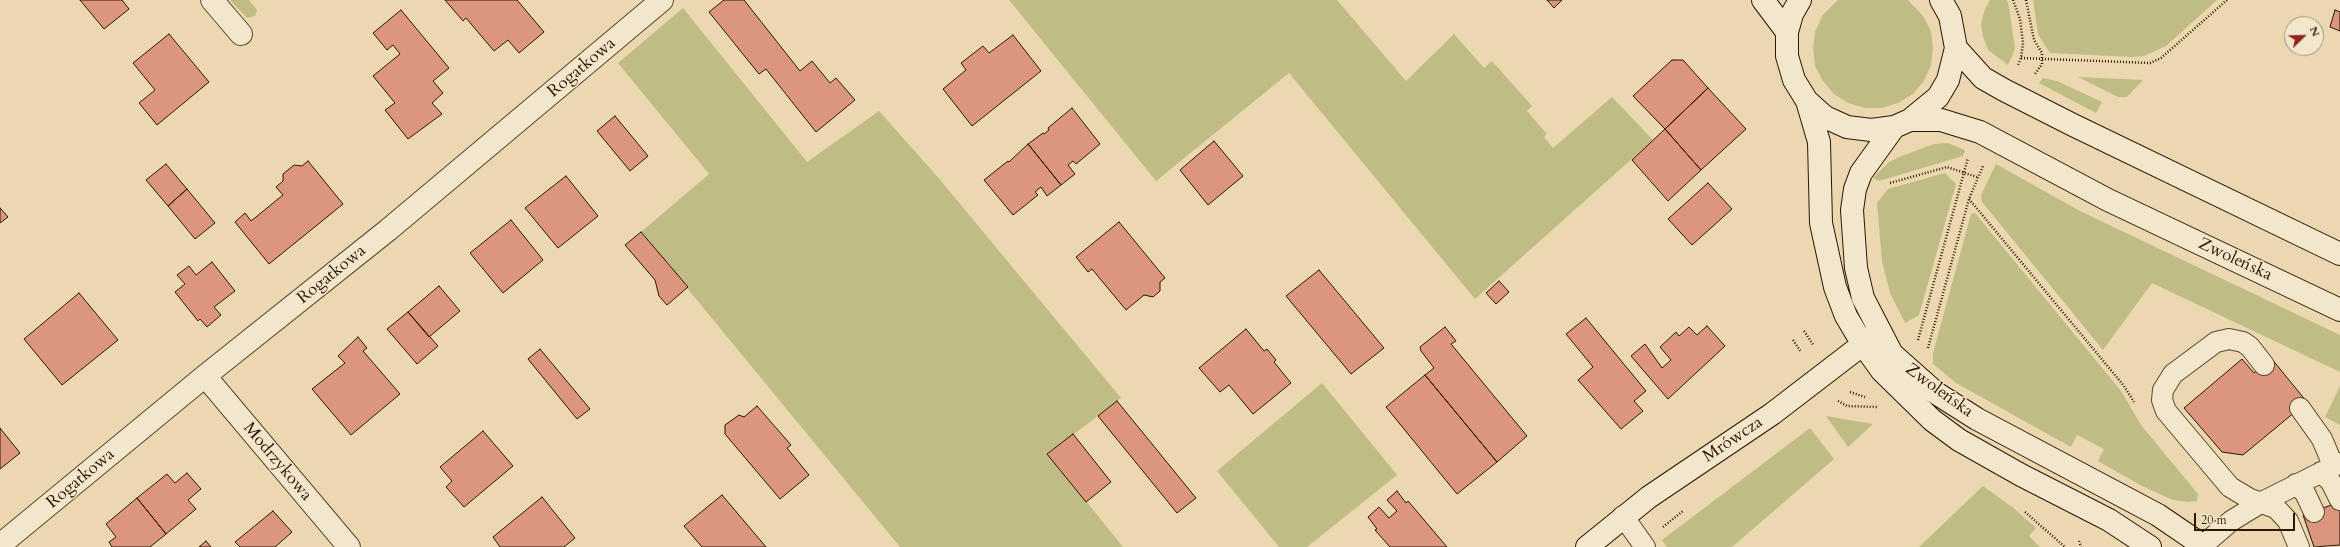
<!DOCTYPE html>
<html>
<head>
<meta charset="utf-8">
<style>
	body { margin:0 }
	#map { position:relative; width:2340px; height:547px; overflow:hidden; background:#ebd8b0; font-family:Cardo,serif }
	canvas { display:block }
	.north { position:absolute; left:2284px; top:16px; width:40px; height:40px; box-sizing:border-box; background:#f2e6cc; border:1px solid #a3937c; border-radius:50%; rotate:67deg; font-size:11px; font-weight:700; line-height:16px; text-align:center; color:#2d1704 }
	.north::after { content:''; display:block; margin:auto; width:14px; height:18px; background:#8f2418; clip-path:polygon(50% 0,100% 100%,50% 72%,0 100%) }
	.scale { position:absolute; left:2194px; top:513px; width:101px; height:18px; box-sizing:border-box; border:2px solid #2d1704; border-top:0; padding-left:5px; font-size:12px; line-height:14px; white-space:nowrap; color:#2d1704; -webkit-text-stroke:3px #f2e6cc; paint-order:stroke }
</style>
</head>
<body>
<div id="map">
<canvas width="2340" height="547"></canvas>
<div class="north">N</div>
<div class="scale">20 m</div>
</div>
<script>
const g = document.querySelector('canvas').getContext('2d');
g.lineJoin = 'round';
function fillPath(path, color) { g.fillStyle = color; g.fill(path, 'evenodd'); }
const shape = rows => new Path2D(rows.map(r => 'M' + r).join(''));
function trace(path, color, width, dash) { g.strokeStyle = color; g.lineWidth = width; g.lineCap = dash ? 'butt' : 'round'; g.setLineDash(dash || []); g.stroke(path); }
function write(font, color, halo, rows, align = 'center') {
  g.font = font + ' Cardo,serif'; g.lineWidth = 3; g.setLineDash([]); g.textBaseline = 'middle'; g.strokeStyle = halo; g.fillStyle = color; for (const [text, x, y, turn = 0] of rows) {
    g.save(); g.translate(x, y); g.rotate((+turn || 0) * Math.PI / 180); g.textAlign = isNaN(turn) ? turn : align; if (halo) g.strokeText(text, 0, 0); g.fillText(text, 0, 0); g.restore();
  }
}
fillPath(shape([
	[230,0,249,0,257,10,255,16,247,18],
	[1009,0,1337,0,1406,81,1454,34,1484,68,1492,61,1532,106,1527,111,1547,134,1544,137,1553,148,1612,97,1653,140,1475,299,1289,73,1156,181],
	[1838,0,1908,0,1923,16,1931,31,1933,48,1931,65,1924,81,1913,94,1898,103,1882,108,1865,108,1848,103,1834,94,1823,81,1815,66,1813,48,1815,32,1822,16],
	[1990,0,2007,0,2009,7,2015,49,2008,65,1988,50,1983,37,1981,24,1985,9],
	[2033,0,2217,0,2166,46,2144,56,2131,57,2050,53,2038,34],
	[683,8,807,162,879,111,936,175,1121,398,1048,454,1123,547,900,547,641,232,709,174,618,63],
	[2078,77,2143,80,2127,97,2118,97],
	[2043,78,2057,81,2102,102,2096,113,2039,83],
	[1948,143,1965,150,1963,156,1879,181,1873,178,1889,162,1899,157,1934,144],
	[1996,164,2080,211,2340,335,2340,372,2152,283,2103,350,1982,202,1981,195],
	[1945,173,1956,184,1919,315,1905,323,1890,293,1882,261,1877,203,1888,189],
	[1975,213,2121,391,2141,425,2198,494,2197,501,2187,502,2173,500,2142,486,2098,461,2104,449,2077,435,2071,447,1956,383,1933,364,1933,353,1971,214],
	[1322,383,1397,475,1307,547,1279,547,1217,471],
	[2340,386,2340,425,2325,417],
	[1826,416,1873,424,1848,447],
	[1810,428,1834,459,1732,547,1667,547,1662,540],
	[1983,486,2012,507,2036,528,2029,536,2040,547,1919,547]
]), '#c0bc86');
const building = shape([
	[80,0,122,0,129,9,104,29,80,0],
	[445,0,517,0,544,32,519,53,508,40,494,51,466,18,463,21,445,0],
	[724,0,744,0,800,71,812,61,830,83,836,78,855,100,816,132,766,69,759,74,709,12,724,0],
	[1547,0,1562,0,1554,8,1547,0],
	[401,10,449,68,433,81,443,93,432,103,442,114,408,139,385,110,395,103,373,76,400,54,393,45,387,50,373,33,401,10],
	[2335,10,2340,12,2340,31,2330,27,2335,10],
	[169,34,209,82,157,125,139,103,155,90,133,63,169,34],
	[1013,35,1041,71,972,126,943,89,966,70,961,63,983,46,989,53,1013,35],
	[1672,60,1683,60,1708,88,1665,129,1633,96,1672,60],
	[1708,88,1746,129,1701,170,1665,129,1708,88],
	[1072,108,1100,144,1076,164,1073,161,1068,165,1075,174,1061,185,1028,144,1043,133,1044,134,1049,130,1048,128,1072,108],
	[615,116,648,156,630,171,597,131,615,116],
	[1665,129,1701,170,1668,201,1632,160,1665,129],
	[1214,141,1243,176,1208,205,1180,170,1214,141],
	[1028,144,1061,185,1047,196,1041,187,1035,192,1038,195,1013,215,984,180,1008,161,1009,162,1028,144],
	[308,161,343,204,269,264,235,222,245,213,251,221,283,195,276,187,283,181,283,174,294,165,302,166,308,161],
	[166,164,187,189,168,206,146,180,166,164],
	[566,176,598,216,558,248,525,208,566,176],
	[1708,183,1732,209,1692,245,1668,219,1708,183],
	[187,189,215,223,195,239,168,206,187,189],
	[0,208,8,217,0,223,0,208],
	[511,220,543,260,503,293,470,253,511,220],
	[1119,222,1165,278,1160,282,1160,291,1153,297,1144,295,1126,310,1092,269,1088,272,1076,257,1119,222],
	[641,232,688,287,667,305,659,296,655,280,625,245,641,232],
	[212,262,235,291,214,307,221,315,207,327,200,319,198,321,175,292,185,284,177,275,189,266,196,275,212,262],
	[1319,270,1384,348,1351,374,1286,296,1319,270],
	[1499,281,1509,292,1496,304,1486,293,1499,281],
	[439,286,460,311,429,337,408,312,439,286],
	[79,293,118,340,62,385,24,339,79,293],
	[408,312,438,346,417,364,387,329,408,312],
	[1586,318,1646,391,1634,401,1643,411,1621,429,1578,380,1593,367,1566,334,1586,318],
	[1707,326,1725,346,1668,399,1631,356,1645,344,1662,368,1671,360,1660,347,1676,332,1679,336,1689,327,1697,335,1707,326],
	[1445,327,1456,341,1451,344,1527,436,1497,462,1425,375,1434,368,1421,351,1420,347,1445,327],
	[1246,329,1264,351,1267,349,1276,360,1274,362,1291,383,1253,414,1229,385,1220,392,1199,368,1246,329],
	[358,337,367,348,363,351,400,394,351,435,312,389,345,363,338,356,358,337],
	[540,349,590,409,577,419,528,359,540,349],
	[2271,358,2307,402,2243,455,2222,452,2184,408,2242,359,2254,373,2271,358],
	[1425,375,1497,462,1457,494,1386,407,1425,375],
	[1117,401,1196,498,1177,513,1098,416,1117,401],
	[757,406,791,445,787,448,809,475,780,499,725,434,725,425,739,415,744,417,757,406],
	[0,428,20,453,0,469,0,428],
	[483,431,513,466,464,507,446,487,452,481,440,467,483,431],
	[1073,434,1111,482,1086,502,1047,454,1073,434],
	[187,473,201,489,188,500,196,509,166,534,137,498,167,474,175,483,187,473],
	[1397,491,1406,503,1408,501,1447,547,1390,547,1375,530,1377,529,1368,517,1379,507,1389,518,1397,511,1387,500,1397,491],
	[722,495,766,547,702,547,684,526,722,495],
	[542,497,575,538,564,547,500,547,493,537,542,497],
	[137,498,166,534,150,547,112,547,109,542,116,537,106,524,137,498],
	[2340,502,2340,545,2314,547,2303,515,2340,502],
	[273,511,292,532,275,547,240,547,235,542,273,511],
	[206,541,211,547,199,547,206,541]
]);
fillPath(building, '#dc967e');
trace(building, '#2d1704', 1);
const lane = shape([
	[2264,365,2250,347,2243,342,2229,339,2216,342,2173,374,2163,390,2162,400,2166,411,2230,487,2250,499,2276,508,2288,521,2299,547],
	[2300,408,2322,439,2333,465],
	[2321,472,2331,482,2340,500],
	[2296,484,2305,493,2314,512],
	[1623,516,1645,547],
	[2201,547,2231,521,2262,502,2340,463]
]);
const street = shape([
	[212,0,241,34],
	[205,376,349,547],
	[0,545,205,376,388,230,662,0]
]);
const secondary = shape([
	[1763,0,1787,32],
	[1800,0,1792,14,1787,32,1787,56,1794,80,1807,101,1825,117,1847,127,1871,130,1894,127,1910,120,1938,97,1948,80,1956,48,1950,16,1941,0],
	[1956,48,1983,78,2004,90,2073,125,2340,254],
	[1807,101,1819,142,1821,223,1835,287,1846,316,1862,343,1882,371,1932,420,1959,440,2021,475,2109,520,2150,547],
	[1910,120,1941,120,1980,132,2108,200,2340,310],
	[1894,127,1861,173,1855,189,1852,210,1856,268,1863,298,1892,354,1936,393,1977,419,2158,515,2205,547],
	[1587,547,1649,497,1772,414,1875,335]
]);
trace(lane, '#5c472f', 22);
trace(street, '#5c472f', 24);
trace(secondary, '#2d1704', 24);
trace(shape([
	[2013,0,2020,19,2023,43,2021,58,2018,65],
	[2026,0,2034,40,2042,53,2042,64,2035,74],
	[2021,58,2150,63,2161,58,2227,0],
	[1890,183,1947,167,1977,177],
	[1969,199,2124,386,2134,402],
	[1804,331,1814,346],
	[1793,340,1801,352],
	[1918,340,1968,158],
	[1928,348,1969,199,1983,166],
	[1850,392,1865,397],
	[1838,401,1847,406,1878,407],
	[2025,512,2065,547],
	[1663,527,1683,511],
	[2079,541,2081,547]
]), '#2d1704', 2.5, [1, 2]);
trace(lane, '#f2e6cc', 20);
trace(street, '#f2e6cc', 22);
trace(secondary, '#f2e6cc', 22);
write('17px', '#2d1704', '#f2e6cc', [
	["Rogatkowa",582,68,-40],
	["Zwoleńska",2235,260,25],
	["Rogatkowa",332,275,-39],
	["Zwoleńska",1939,391,36],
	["Mrówcza",1733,440,-34],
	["Modrzykowa",277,462,50],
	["Rogatkowa",81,479,-40]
]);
</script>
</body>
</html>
